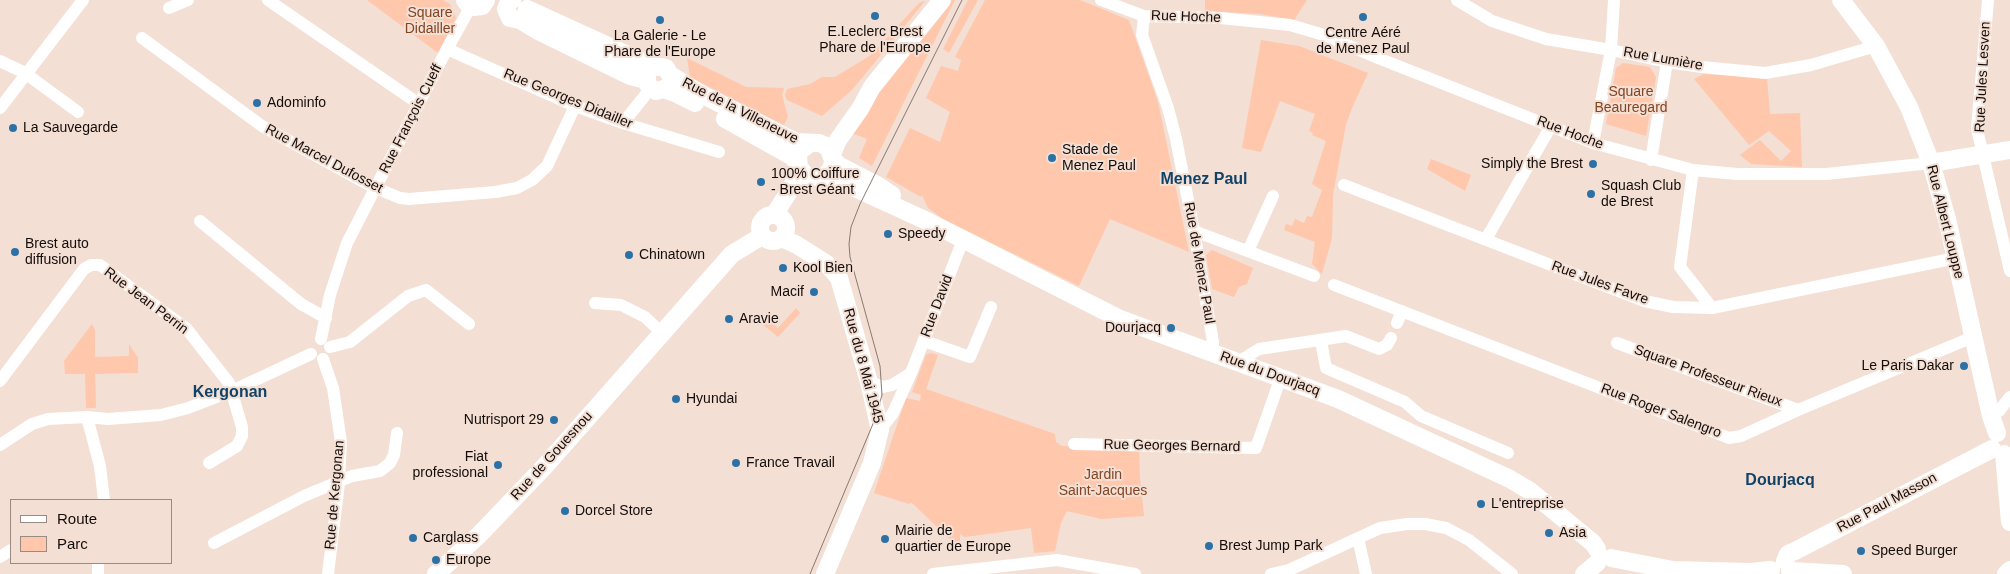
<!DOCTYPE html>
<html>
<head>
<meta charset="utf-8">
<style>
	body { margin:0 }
	#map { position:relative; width:2010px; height:574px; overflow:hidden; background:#f3dfd4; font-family:Arial,sans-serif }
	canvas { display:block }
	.legend { position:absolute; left:10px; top:499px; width:162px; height:65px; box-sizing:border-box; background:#f3dfd4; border:1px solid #998b83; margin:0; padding:6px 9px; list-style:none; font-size:15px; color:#130c09 }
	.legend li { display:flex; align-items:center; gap:10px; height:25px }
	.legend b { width:25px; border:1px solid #998b83 }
</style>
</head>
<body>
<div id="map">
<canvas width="2010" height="574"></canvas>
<ul class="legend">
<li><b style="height:6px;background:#fff"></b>Route</li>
<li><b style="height:14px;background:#ffc7ab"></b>Parc</li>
</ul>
</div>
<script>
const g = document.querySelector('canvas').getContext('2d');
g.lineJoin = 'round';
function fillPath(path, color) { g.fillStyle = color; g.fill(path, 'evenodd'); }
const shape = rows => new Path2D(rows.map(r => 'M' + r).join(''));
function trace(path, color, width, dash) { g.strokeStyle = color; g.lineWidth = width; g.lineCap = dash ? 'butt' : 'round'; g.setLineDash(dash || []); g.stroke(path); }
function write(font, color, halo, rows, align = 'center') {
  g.font = font + ' Arial,sans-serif'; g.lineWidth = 4; g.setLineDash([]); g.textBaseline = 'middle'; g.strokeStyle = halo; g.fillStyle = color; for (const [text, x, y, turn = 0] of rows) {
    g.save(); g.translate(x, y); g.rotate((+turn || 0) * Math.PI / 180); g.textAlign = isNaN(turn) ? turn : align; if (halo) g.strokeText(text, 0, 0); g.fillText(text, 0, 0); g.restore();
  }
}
fillPath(shape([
	[367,0,443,0,450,4,456,18,438,53],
	[949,0,955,0,872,166,859,158,867,139,849,132],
	[968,0,978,0,949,53,943,49],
	[985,0,1080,0,1129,20,1158,102,1189,252,1110,219,1079,286,943,219,928,208,922,195,921,197,886,177,910,128,940,142,950,112,926,98,941,66,958,71,961,60,955,57],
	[1205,0,1307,0,1294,20,1260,14,1205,11],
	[925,1,852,90,822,116,787,100,785,95,787,89,810,84,822,77,835,77,871,55,919,3],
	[1261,40,1299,46,1368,73,1353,106,1346,124,1333,195,1332,238,1322,274,1312,264,1315,242,1284,230,1286,224,1292,226,1295,219,1304,223,1307,216,1312,217,1322,190,1312,184,1326,141,1312,135,1313,133,1309,131,1315,114,1280,101,1261,152,1242,148],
	[687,58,746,87,784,88,782,95,788,117,784,125,690,77],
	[1623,63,1650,67,1656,77,1646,136,1606,124,1616,68],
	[1704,74,1767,78,1770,114,1800,113,1802,167,1751,164,1740,155,1760,140,1781,161,1791,151,1769,131,1749,145,1694,79],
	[1431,159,1471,175,1465,191,1427,169],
	[1212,250,1253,268,1247,284,1239,287,1234,297,1212,289,1206,255],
	[796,308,800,313,778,337,755,318,760,313,778,328],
	[92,324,95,330,95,357,129,356,129,344,138,358,138,373,95,374,96,408,86,408,85,374,65,374,64,361],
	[931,353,938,355,926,389,1055,434,1056,442,1062,446,1139,448,1140,478,1144,516,1101,519,1067,511,1061,523,1055,551,1034,553,1031,528,965,537,960,534,960,549,911,502,909,504,874,493,906,398,920,401,921,395,912,392,926,355]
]), '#ffc7ab');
trace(shape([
	[268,0,419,104],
	[1101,0,1144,16,1142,35,1168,108,1176,139,1194,231,1213,342,1212,352],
	[1457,0,1492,21,1546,39,1611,50,1667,62,1702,67,1765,73,1811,65,1876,46],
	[1988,0,1977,129,2010,271],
	[169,8,188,0],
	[1144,16,1220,18,1290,25,1324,35,1378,58,1593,143,1693,170,1737,174,1826,174,1931,163],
	[142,38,262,126,371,186,400,198,409,199,495,192,517,188,532,180,547,166,575,106],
	[447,49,575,106,623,123,719,152],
	[0,61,25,73,78,112],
	[0,108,83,0],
	[623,123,651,88],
	[1593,143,1611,50,1614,0],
	[1651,160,1667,62],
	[1693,170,1680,267,1712,308],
	[1344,185,1644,301,1673,307,1712,308,1956,258],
	[200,221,301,304,326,318],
	[1194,231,1314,276],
	[1486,239,1551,126],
	[1248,251,1273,196],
	[1334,285,1729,438,1741,436,1798,410,1973,337],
	[595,303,621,305,645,317,662,333],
	[1397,323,1402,311],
	[321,339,330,295,347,243,447,49,471,6],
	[924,341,970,357,991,307],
	[1321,341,1326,368,1405,402,1421,416,1508,453],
	[1617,343,1798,410],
	[330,347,350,342,408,296,426,290,469,324],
	[323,359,333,388,341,442,339,483,328,574],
	[1238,362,1259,349,1346,336,1379,349,1387,345,1391,338],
	[0,381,84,269,91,265,100,265,186,328,229,383,242,427,242,436,237,446,209,463],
	[869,382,883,387,892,385,911,373],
	[1991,416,1999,411,2010,397],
	[87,417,100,466,104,500],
	[880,430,893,413,911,373,963,240],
	[1074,444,1256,448,1281,377],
	[0,445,32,424,48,419,87,417,108,419,161,415,188,408,232,391,311,354],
	[1358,538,1366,574],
	[214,543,304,496,352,476,380,471,390,463,394,455,397,433],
	[0,557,11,550],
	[98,574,98,563],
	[933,574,1057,560,1135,574],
	[1271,574,1289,570,1380,528,1407,524,1425,524,1446,528,1469,540,1512,574]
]), '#fff', 12);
trace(shape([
	[465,0,468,4,474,7,482,6,486,0],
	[512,0,509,2,506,9,510,18,520,20,540,32,630,76,646,80],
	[1841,0,1876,46,1909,107,1931,163,1947,219,1991,416,1997,433],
	[527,9,654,67,662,67,666,68,670,75,701,94,796,142,819,143,824,145,829,149,833,160,832,167,828,173,822,177,810,177,805,175,799,167,798,156,800,151,810,143],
	[654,67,650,69,646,76,649,87,656,91,664,89,675,93,695,103],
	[725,119,791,156,797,162],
	[832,154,838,140,860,109,872,87,942,0],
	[833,160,840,166,877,185,892,195],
	[1931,163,2010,150],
	[822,177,842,182,929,222,1120,319,1338,399,1510,479,1530,491,1593,543,1597,549],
	'760 228a13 13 0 1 1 26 0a13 13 0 1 1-26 0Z',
	[774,215,792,187,799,167],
	[782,238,797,245,827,264,839,278,869,382,880,430,872,463,825,574],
	[2004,454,2010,522],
	[1611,558,1673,570,1750,572,1771,570],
	[1785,561,1788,554,1795,551,1992,449],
	[1790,571,1843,574],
	[436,574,479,535,545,466,732,254,762,236],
	[1584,574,1597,563],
	[2006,574,2010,570]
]), '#fff', 18);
trace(shape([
	[810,574,875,419,882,395,880,366,850,257,849,244,851,227,860,204,962,0]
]), '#887a73', 1);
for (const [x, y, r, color] of [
	[875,16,5,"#2c71a6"],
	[1363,17,5,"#2c71a6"],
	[660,20,5,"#2c71a6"],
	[257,103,5,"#2c71a6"],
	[13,128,5,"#2c71a6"],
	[1052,158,5,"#2c71a6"],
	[1593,164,5,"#2c71a6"],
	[761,182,5,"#2c71a6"],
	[1591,194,5,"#2c71a6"],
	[888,234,5,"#2c71a6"],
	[15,252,5,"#2c71a6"],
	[629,255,5,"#2c71a6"],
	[783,268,5,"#2c71a6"],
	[814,292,5,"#2c71a6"],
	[729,319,5,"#2c71a6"],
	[1171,328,5,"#2c71a6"],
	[1964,366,5,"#2c71a6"],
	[676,399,5,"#2c71a6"],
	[554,420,5,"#2c71a6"],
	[736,463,5,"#2c71a6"],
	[498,465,5,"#2c71a6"],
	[1481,504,5,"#2c71a6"],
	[565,511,5,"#2c71a6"],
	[1549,533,5,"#2c71a6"],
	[413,538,5,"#2c71a6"],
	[885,539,5,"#2c71a6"],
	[1209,546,5,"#2c71a6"],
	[1861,551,5,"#2c71a6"],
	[436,560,5,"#2c71a6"]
]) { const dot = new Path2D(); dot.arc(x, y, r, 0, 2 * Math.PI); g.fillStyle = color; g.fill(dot); trace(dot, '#f3dfd4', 2); }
write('14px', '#824523', '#f3dfd4', [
	["Square",430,13],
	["Didailler",430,29],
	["Square",1631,92],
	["Beauregard",1631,108],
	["Jardin",1103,475],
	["Saint-Jacques",1103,491]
]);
write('14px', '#130c09', '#f3dfd4', [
	["Rue Hoche",1186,17,2],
	["Rue Lumière",1663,59,10],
	["Rue Jules Lesven",1983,77,-87],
	["Rue Georges Didailler",568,99,22],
	["Rue de la Villeneuve",740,111,27],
	["Rue François Cueff",411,119,-63],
	["Rue Hoche",1570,133,21],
	["Rue Marcel Dufosset",324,159,28],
	["Rue Albert Louppe",1945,222,76],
	["Rue de Menez Paul",1199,263,80],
	["Rue Jules Favre",1600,283,20],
	["Rue Jean Perrin",146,301,37],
	["Rue David",937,306,-69],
	["Rue du 8 Mai 1945",863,366,75],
	["Rue du Dourjacq",1270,374,20],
	["Square Professeur Rieux",1708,376,20],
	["Rue Roger Salengro",1661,411,21],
	["Rue Georges Bernard",1172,446,1],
	["Rue de Gouesnou",552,456,-48],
	["Rue de Kergonan",335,495,-85],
	["Rue Paul Masson",1887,503,-28]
]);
write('14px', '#130c09', '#f3dfd4', [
	["E.Leclerc Brest",875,32,"center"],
	["Phare de l'Europe",875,48,"center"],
	["Centre Aéré",1363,33,"center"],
	["de Menez Paul",1363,49,"center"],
	["La Galerie - Le",660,36,"center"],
	["Phare de l'Europe",660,52,"center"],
	["Adominfo",267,103],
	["La Sauvegarde",23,128],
	["Stade de",1062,150],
	["Menez Paul",1062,166],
	["Simply the Brest",1583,164,"right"],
	["100% Coiffure",771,174],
	["- Brest Géant",771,190],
	["Squash Club",1601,186],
	["de Brest",1601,202],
	["Speedy",898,234],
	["Brest auto",25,244],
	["diffusion",25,260],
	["Chinatown",639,255],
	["Kool Bien",793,268],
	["Macif",804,292,"right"],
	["Aravie",739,319],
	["Dourjacq",1161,328,"right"],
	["Le Paris Dakar",1954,366,"right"],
	["Hyundai",686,399],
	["Nutrisport 29",544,420,"right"],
	["Fiat",488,457,"right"],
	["professional",488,473,"right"],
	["France Travail",746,463],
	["L'entreprise",1491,504],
	["Dorcel Store",575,511],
	["Mairie de",895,531],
	["quartier de Europe",895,547],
	["Asia",1559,533],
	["Carglass",423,538],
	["Brest Jump Park",1219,546],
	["Speed Burger",1871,551],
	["Europe",446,560]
], 'left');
write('bold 16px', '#124367', '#f3dfd4', [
	["Menez Paul",1204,180],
	["Kergonan",230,393],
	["Dourjacq",1780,481]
]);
</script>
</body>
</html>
